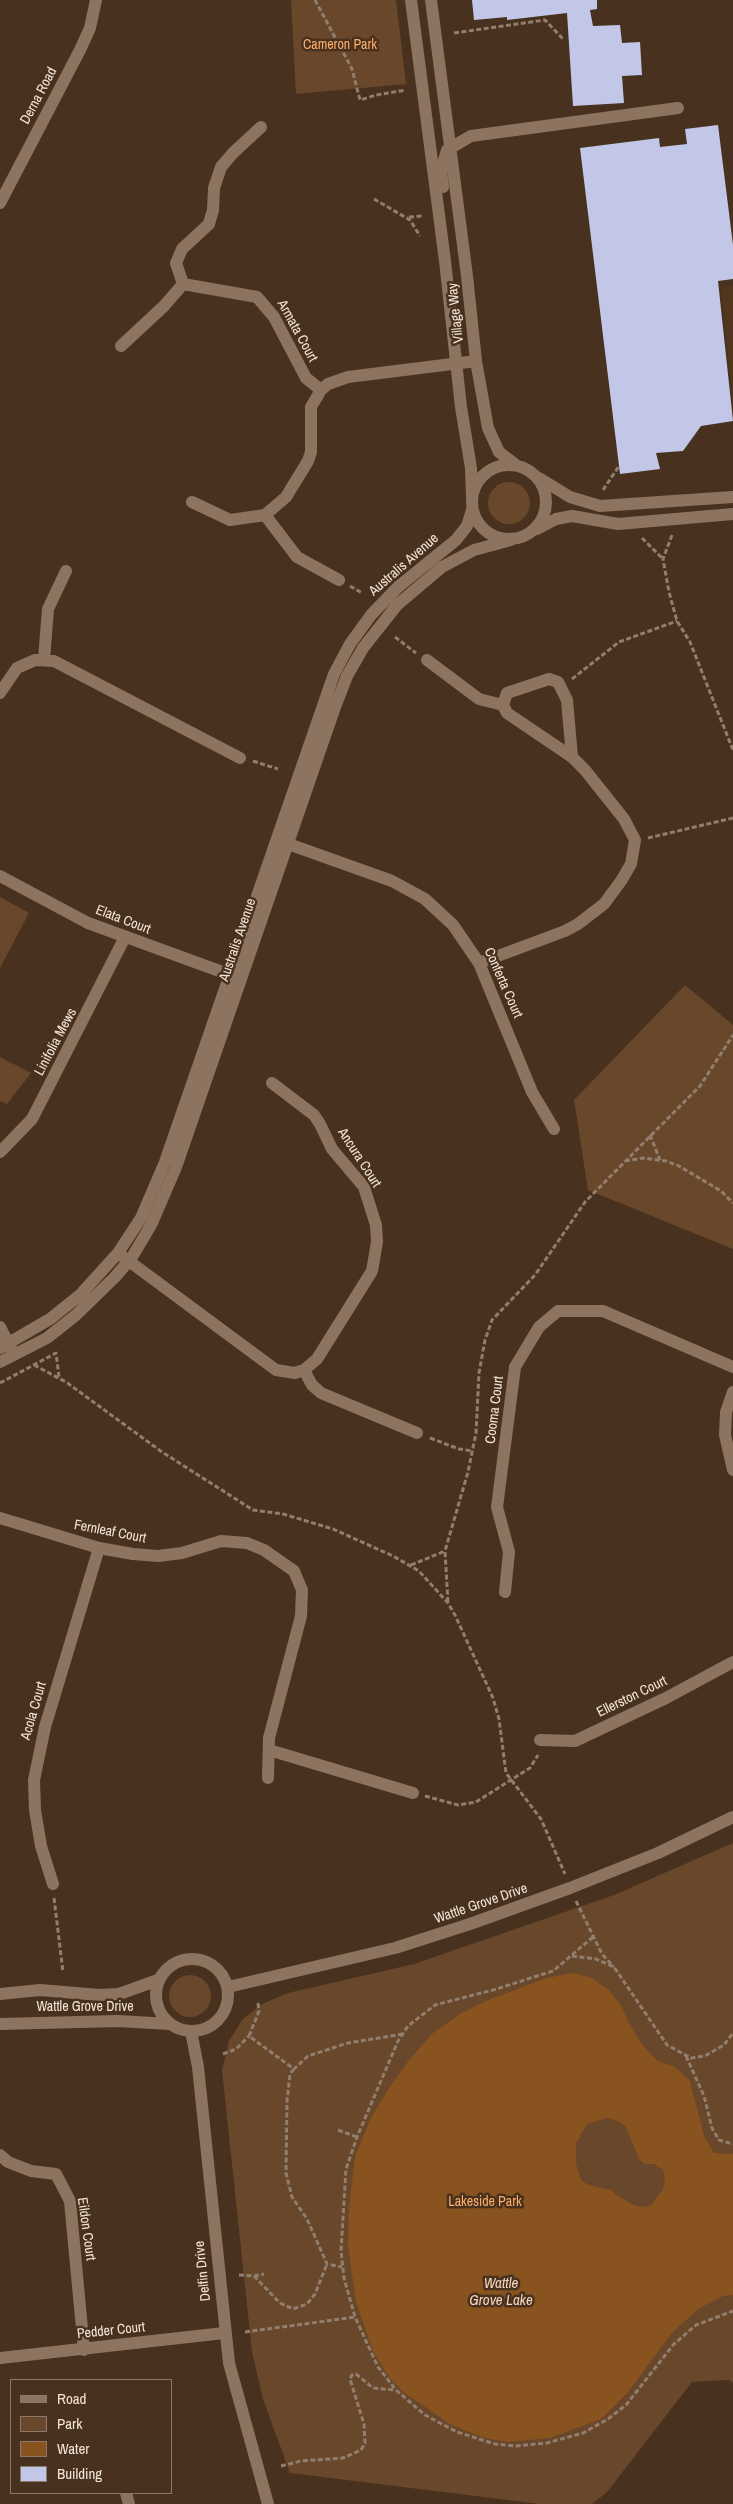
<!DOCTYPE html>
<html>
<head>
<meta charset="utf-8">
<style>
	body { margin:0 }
	#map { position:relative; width:733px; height:2504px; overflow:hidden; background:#48321f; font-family:"Archivo Narrow",sans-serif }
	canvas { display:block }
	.legend { position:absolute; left:10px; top:2379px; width:162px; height:115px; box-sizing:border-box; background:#48321f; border:1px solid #8c7969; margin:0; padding:6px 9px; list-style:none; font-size:15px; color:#f3e4d9 }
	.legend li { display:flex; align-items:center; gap:10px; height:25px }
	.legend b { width:25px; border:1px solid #8c7969 }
</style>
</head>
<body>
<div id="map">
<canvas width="733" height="2504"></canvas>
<ul class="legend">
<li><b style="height:6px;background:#8d7460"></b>Road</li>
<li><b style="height:14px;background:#69472a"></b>Park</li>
<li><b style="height:14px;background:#89531f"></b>Water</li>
<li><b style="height:14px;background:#c2c7e7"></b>Building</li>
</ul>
</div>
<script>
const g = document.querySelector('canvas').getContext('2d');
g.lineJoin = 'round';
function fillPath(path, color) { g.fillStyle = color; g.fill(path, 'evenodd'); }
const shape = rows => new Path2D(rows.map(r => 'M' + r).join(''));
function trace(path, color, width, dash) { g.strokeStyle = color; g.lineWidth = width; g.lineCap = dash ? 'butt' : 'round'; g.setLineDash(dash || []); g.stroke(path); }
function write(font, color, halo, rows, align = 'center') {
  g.font = font + ' "Archivo Narrow",sans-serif'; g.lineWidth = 5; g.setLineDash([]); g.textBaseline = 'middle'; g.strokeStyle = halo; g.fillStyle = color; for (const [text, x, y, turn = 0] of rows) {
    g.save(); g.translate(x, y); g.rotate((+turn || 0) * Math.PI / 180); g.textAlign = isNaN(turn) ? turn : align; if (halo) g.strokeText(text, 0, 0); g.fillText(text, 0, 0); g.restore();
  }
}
fillPath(shape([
	[733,286,733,399,721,287]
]), '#52361e');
fillPath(shape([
	[291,0,396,0,406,84,296,94],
	'488 503a21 21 0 1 1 42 0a21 21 0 1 1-42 0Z',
	[0,897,29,913,0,968],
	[685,985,733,1025,733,1249,588,1190,574,1100],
	[0,1057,31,1073,7,1104,0,1101],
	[733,1843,733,2383,729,2380,692,2382,607,2492,592,2504,540,2504,290,2473,263,2399,252,2352,222,2070,229,2041,242,2020,260,2005,288,1993,414,1964,614,1895],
	'169 1996a21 21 0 1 1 42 0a21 21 0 1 1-42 0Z'
]), '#69472a');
fillPath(shape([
	[573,1973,592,1978,609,1990,622,2007,629,2023,641,2043,656,2060,675,2067,690,2081,704,2136,714,2153,733,2154,733,2295,723,2296,698,2309,671,2334,629,2391,601,2419,550,2438,508,2442,484,2438,450,2424,405,2393,389,2377,373,2351,356,2302,348,2246,349,2209,355,2156,370,2120,389,2088,409,2060,433,2033,460,2014,486,2001,546,1978],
	[607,2118,616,2120,625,2126,640,2160,645,2164,655,2164,663,2170,665,2179,663,2189,651,2205,643,2207,634,2205,616,2195,612,2190,588,2185,581,2180,576,2164,576,2143,587,2124]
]), '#89531f');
fillPath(shape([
	[472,0,597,0,597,9,590,10,593,26,620,25,622,43,640,42,642,75,622,76,624,103,573,106,567,13,507,20,507,17,474,20],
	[718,125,733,245,733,279,718,281,733,421,701,426,683,451,656,453,660,469,620,474,580,148,659,138,660,147,687,144,685,129]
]), '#c2c7e7');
trace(shape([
	[315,0,352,69,360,100,376,95,406,90],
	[454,33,545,20,563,39],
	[374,199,410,220,420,236],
	[409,217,423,216],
	[603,490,619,466],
	[672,535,663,559,669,592,677,621,690,642,733,750],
	[642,538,663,559],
	[350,586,362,593],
	[395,637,416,653],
	[572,679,619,642,677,621],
	[253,761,278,769],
	[648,838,733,818],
	[650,1135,660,1160],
	[625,1161,643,1158,666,1161,679,1166,721,1191,733,1203],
	[34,1365,66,1382,162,1452,253,1510,283,1514,333,1529,393,1556,419,1571,448,1603,455,1615,493,1698,499,1719,506,1773,541,1819,565,1874],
	[0,1383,56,1353,59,1377],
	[430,1438,459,1449,473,1451],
	[411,1565,445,1551],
	[448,1602,445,1551,468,1472,476,1433,479,1373,485,1340,492,1320,535,1275,585,1202,700,1086,733,1035],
	[425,1796,458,1805,476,1802,530,1768,538,1755],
	[54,1898,63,1972],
	[576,1901,602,1954,614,1967],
	[593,1937,553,1971,493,1990,435,2005,408,2026,398,2041,357,2137,346,2169,341,2251,344,2278,355,2317,378,2367,396,2390,425,2415,457,2432,495,2444,516,2446,547,2443,583,2433,608,2419,626,2405,674,2344,696,2325,733,2311],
	[572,1956,596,1959,614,1967,667,2045,691,2058,705,2056,724,2045,733,2033],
	[258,2003,259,2011,249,2036,294,2069,308,2056,348,2043,403,2034],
	[223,2054,236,2049,249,2036],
	[686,2056,704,2096,712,2128,719,2140,733,2144],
	[294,2069,290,2074,287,2101,286,2173,292,2197,307,2219,327,2264,342,2267],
	[338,2130,357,2137],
	[239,2275,254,2276,280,2303,293,2309,307,2304,315,2294,327,2264],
	[254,2276,264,2274],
	[245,2332,355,2317],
	[281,2466,301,2461,343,2458,361,2450,365,2443,364,2424,350,2379,352,2375,356,2374,373,2388,395,2390]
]), '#917e6e', 3, [5, 2.5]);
trace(shape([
	[411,0,445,261,461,407,471,468,472,497],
	[431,0,467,276,476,361,488,428,499,452,516,465],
	[443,187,441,171,447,150,471,136,678,108],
	[0,203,80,50,90,28,96,0],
	[183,284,176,263,182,249,209,224,213,210,214,188,221,167,233,153,261,127],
	[121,346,164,306,183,284,257,297,274,317,306,378,321,390],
	'472 502a37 37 0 1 1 74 0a37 37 0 1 1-74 0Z',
	[539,478,570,497,600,506,733,497],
	[192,502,230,520,265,515,297,557,339,580],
	[265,515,286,497,308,461,311,452,311,407,321,390,328,384,348,377,476,361],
	[537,529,556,519,572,516,618,524,733,514],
	[44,659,48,609,66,571],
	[427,660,479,699,503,705],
	[0,693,17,668,35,660,54,661,240,758],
	[280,841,392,881,425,899,453,925,479,963,532,1092,554,1129],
	[0,876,88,923,236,977],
	[479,963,565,931,578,924,604,904,621,881,631,864,635,840,624,819,585,770,572,757,507,713,503,705,507,693,549,679,558,682,567,700,572,757],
	[0,1152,32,1119,125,937],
	[122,1256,276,1370,295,1373,304,1370,317,1359,372,1271,377,1242,376,1225,364,1187,332,1149,320,1124,314,1115,272,1083],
	[0,1327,12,1350],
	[0,1348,50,1319,80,1295,118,1253,141,1218,165,1162,334,674,350,644,371,615,398,587,456,540,467,526,472,510],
	[0,1362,47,1338,76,1315,115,1277,132,1257,151,1225,176,1167,335,707,347,676,363,648,397,605,442,567,474,550,511,540],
	[304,1370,312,1385,321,1393,417,1433],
	[733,1392,726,1412,725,1435,733,1470],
	[0,1518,99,1548,133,1554,158,1556,182,1553,221,1541,247,1543,264,1550,294,1571,302,1590,301,1616,269,1738,268,1778],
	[505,1592,509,1552,497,1507,515,1367,539,1327,558,1311,603,1311,733,1367],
	[540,1740,575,1741,666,1698,733,1662],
	[269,1750,413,1793],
	[53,1884,41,1846,35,1810,34,1780,45,1727,99,1548],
	'156 1995a36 36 0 1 1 72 0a36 36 0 1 1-72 0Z',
	[228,1987,395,1948,470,1924,570,1888,658,1853,733,1817],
	[0,1994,40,1990,99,1995,119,1994,158,1980],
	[0,2024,118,2021,170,2024],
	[191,2031,198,2067,229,2363,268,2504],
	[0,2155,8,2162,31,2171,56,2174,70,2201,84,2350],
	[0,2358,224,2333],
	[126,2493,129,2504]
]), '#8d7460', 12);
write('14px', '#feae68', '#48321f', [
	["Cameron Park",340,45],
	["Lakeside Park",485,2202]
]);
write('14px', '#f3e4d9', '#48321f', [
	["Derna Road",39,96,-62],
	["Village Way",456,313,-96],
	["Armata Court",297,331,61],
	["Australis Avenue",404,565,-41],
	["Elata Court",123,920,21],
	["Australis Avenue",238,940,-71],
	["Conferta Court",503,983,66],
	["Linifolia Mews",56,1042,-62],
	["Ancura Court",359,1158,57],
	["Cooma Court",495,1410,-83],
	["Fernleaf Court",110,1532,11],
	["Ellerston Court",632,1697,-26],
	["Acola Court",34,1711,-74],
	["Wattle Grove Drive",481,1904,-19],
	["Wattle Grove Drive",85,2007],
	["Eildon Court",86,2229,82],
	["Delfin Drive",203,2271,-96],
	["Pedder Court",111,2331,-6]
]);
write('italic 15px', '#f7d6bc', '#48321f', [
	["Wattle",501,2284],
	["Grove Lake",501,2301]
]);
</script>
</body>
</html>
